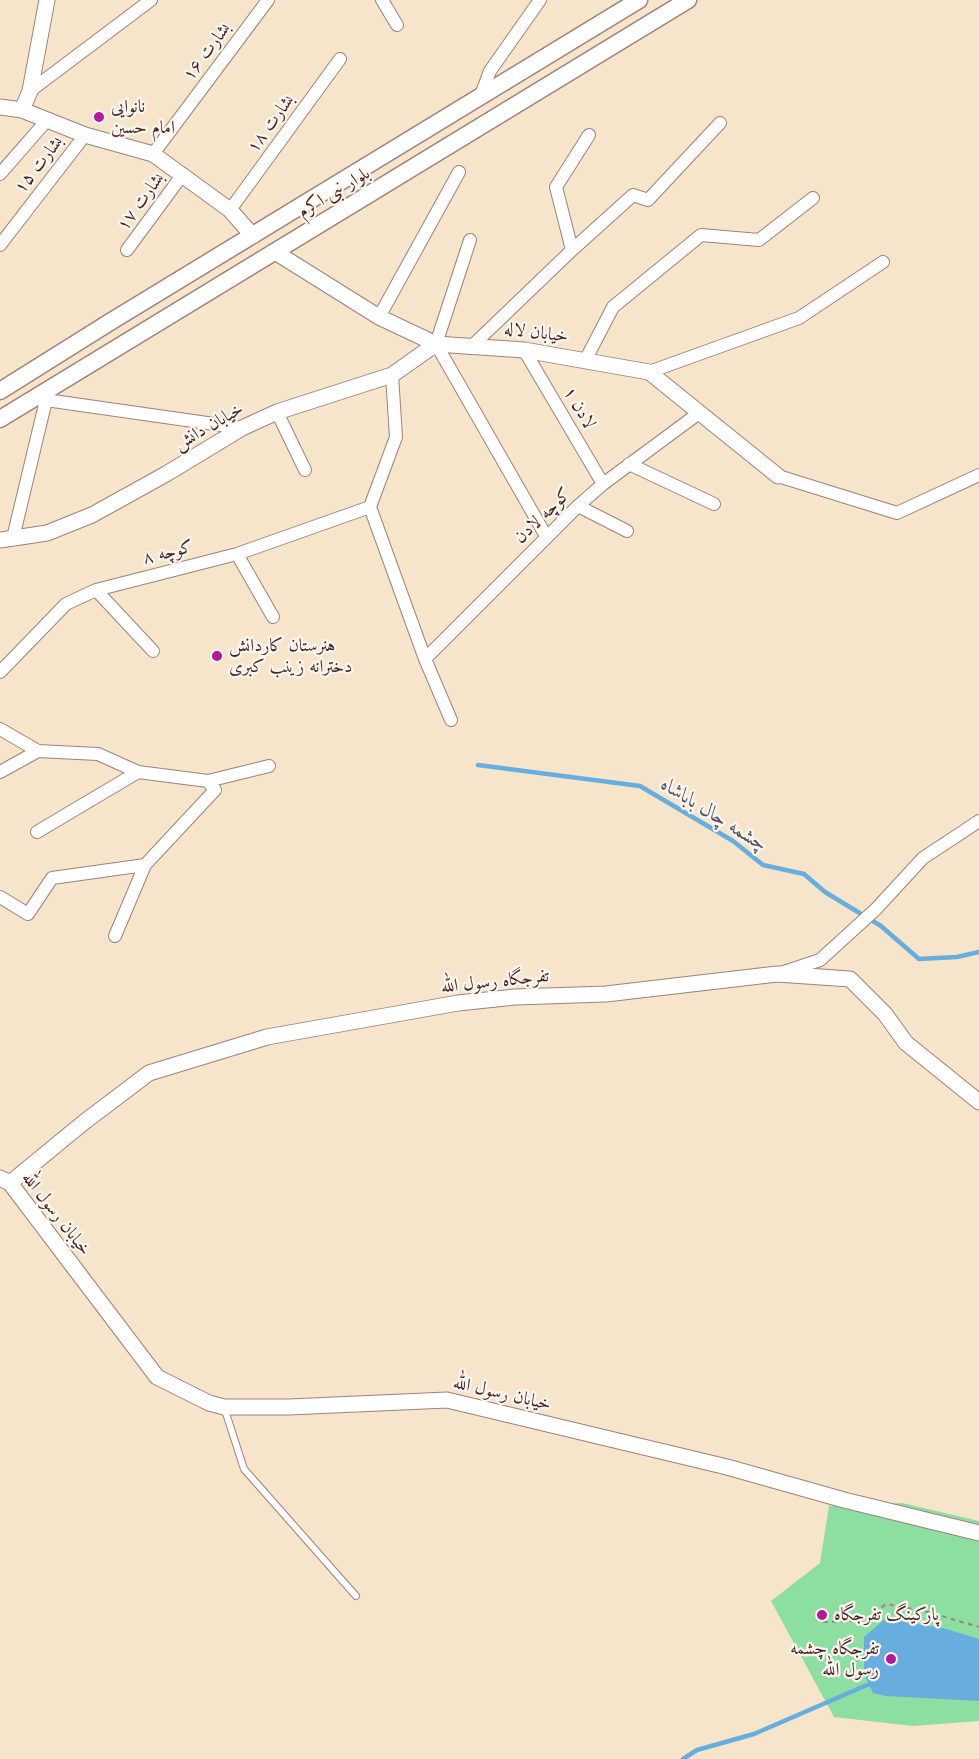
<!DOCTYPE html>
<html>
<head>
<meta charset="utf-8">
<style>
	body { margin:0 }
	canvas { display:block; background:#f6e4cb }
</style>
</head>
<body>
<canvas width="979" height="1759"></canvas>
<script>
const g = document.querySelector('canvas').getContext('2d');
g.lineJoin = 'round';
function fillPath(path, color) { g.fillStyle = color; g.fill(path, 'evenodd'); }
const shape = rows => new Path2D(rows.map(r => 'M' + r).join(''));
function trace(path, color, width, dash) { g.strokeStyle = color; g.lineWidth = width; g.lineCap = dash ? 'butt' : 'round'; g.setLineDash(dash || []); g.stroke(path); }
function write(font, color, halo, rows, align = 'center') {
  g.font = font + ' "Old Standard TT",Amiri,serif'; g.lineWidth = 4.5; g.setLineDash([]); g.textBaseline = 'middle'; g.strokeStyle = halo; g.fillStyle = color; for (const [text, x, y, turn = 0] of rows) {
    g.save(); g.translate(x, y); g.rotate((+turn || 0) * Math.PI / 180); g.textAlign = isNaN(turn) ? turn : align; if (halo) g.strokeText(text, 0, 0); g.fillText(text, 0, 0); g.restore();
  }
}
fillPath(shape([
	[902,1503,979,1521,979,1721,913,1726,834,1717,771,1601,820,1563,829,1506]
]), '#8cdfa1');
fillPath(shape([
	[885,1619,943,1628,979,1639,979,1701,886,1696,873,1693,864,1674,864,1637]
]), '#67aede');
trace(shape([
	[478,765,640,786,733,841,763,865,804,874,825,892,881,926,919,959,957,957,979,952],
	[683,1759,697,1750,754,1734,867,1685,875,1684]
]), '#67aede', 4.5);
const service = shape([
	[224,1407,244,1469,356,1596]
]);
const minor = shape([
	[382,0,397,25],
	[30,91,151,0],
	[481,95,490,71,540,0],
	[153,154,268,0],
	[0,174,48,119],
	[230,210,340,59],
	[470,240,436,344,546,536],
	[0,245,85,135],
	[127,250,183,174],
	[572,250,556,187,589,135],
	[379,317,459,172],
	[472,346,572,250,633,195,648,200,720,123],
	[524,350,603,484],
	[586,359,613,307,701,235,759,240,813,198],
	[649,372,799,318,883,262],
	[392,375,396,437,370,507,425,659,451,720],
	[38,395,46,400,242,428],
	[277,412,305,470],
	[629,464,714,504],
	[778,476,897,513,979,475],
	[578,506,627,531],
	[13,538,46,400],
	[237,554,273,617],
	[96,590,153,651],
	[425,659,578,506,603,484,699,413],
	[0,672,66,604,96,590,237,554,370,507],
	[0,729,38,751,98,754,138,772,208,781,215,790,145,865,115,936],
	[0,772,38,751],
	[208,781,269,766],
	[37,832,138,772],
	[0,897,28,914,52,878,145,865],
	[781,973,820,960,876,909,923,858,979,821]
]);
const tertiary = shape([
	[0,107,22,110,85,135,153,154,230,210,253,236],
	[22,110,30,91,47,0],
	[275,252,379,317,436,344,524,350,649,372,778,476],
	[0,540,47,533,92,515,166,474,242,428,277,412,392,375,436,344],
	[0,1178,10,1183,157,1377,209,1403,224,1407,289,1407,447,1400,727,1467,844,1500,979,1533],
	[10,1183,83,1123,149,1073,267,1037,458,1003,515,997,606,994,777,974,850,979,885,1014,906,1043,979,1102]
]);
const secondary = shape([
	[0,391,110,322,639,0],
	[0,419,688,0]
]);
trace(service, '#a0827b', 8);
trace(minor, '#a0827b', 14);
trace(tertiary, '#a0827b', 17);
trace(secondary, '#a0827b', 19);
trace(shape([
	[823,1622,863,1621,886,1604,928,1612,979,1627]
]), '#a0827b', 2, [4.5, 4.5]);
trace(service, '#fff', 6);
trace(minor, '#fff', 12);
trace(tertiary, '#fff', 15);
trace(secondary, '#fff', 16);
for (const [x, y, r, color] of [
	[99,117,6,"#b5179e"],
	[217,656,6,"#b5179e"],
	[822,1615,6,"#b5179e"],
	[891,1659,6,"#b5179e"]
]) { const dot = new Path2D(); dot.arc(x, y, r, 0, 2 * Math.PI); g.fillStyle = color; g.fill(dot); trace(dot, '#fbf7ec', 2); }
write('18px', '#4a1f2b', '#fbf7ec', [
	["بشارت ۱۶",207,52,-53],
	["بشارت ۱۸",271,124,-54],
	["بشارت ۱۵",39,165,-52],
	["بلوار نبی اکرم",334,193,-31],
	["بشارت ۱۷",141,202,-54],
	["خیابان لاله",536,333,7],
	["لادن ۱",579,408,60],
	["خیابان دانش",209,427,-30],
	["کوچه لادن",543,516,-44],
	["کوچه ۸",168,553,-14],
	["تفرجگاه رسول الله",495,982,-6],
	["خیابان رسول الله",56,1214,52],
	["خیابان رسول الله",502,1394,13]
]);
write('18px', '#4a1f2b', '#fbf7ec', [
	["نانوایی",111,107],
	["امام حسین",111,128],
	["هنرستان کاردانش",229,646],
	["دخترانه زینب کبری",229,667],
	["پارکینگ تفرجگاه",834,1615],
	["تفرجگاه چشمه",879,1649,"right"],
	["رسول الله",879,1670,"right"]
], 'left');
write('italic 20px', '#54516a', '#fbf7ec', [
	["چشمه چال باباشاه",714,815,32]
]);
</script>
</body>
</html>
